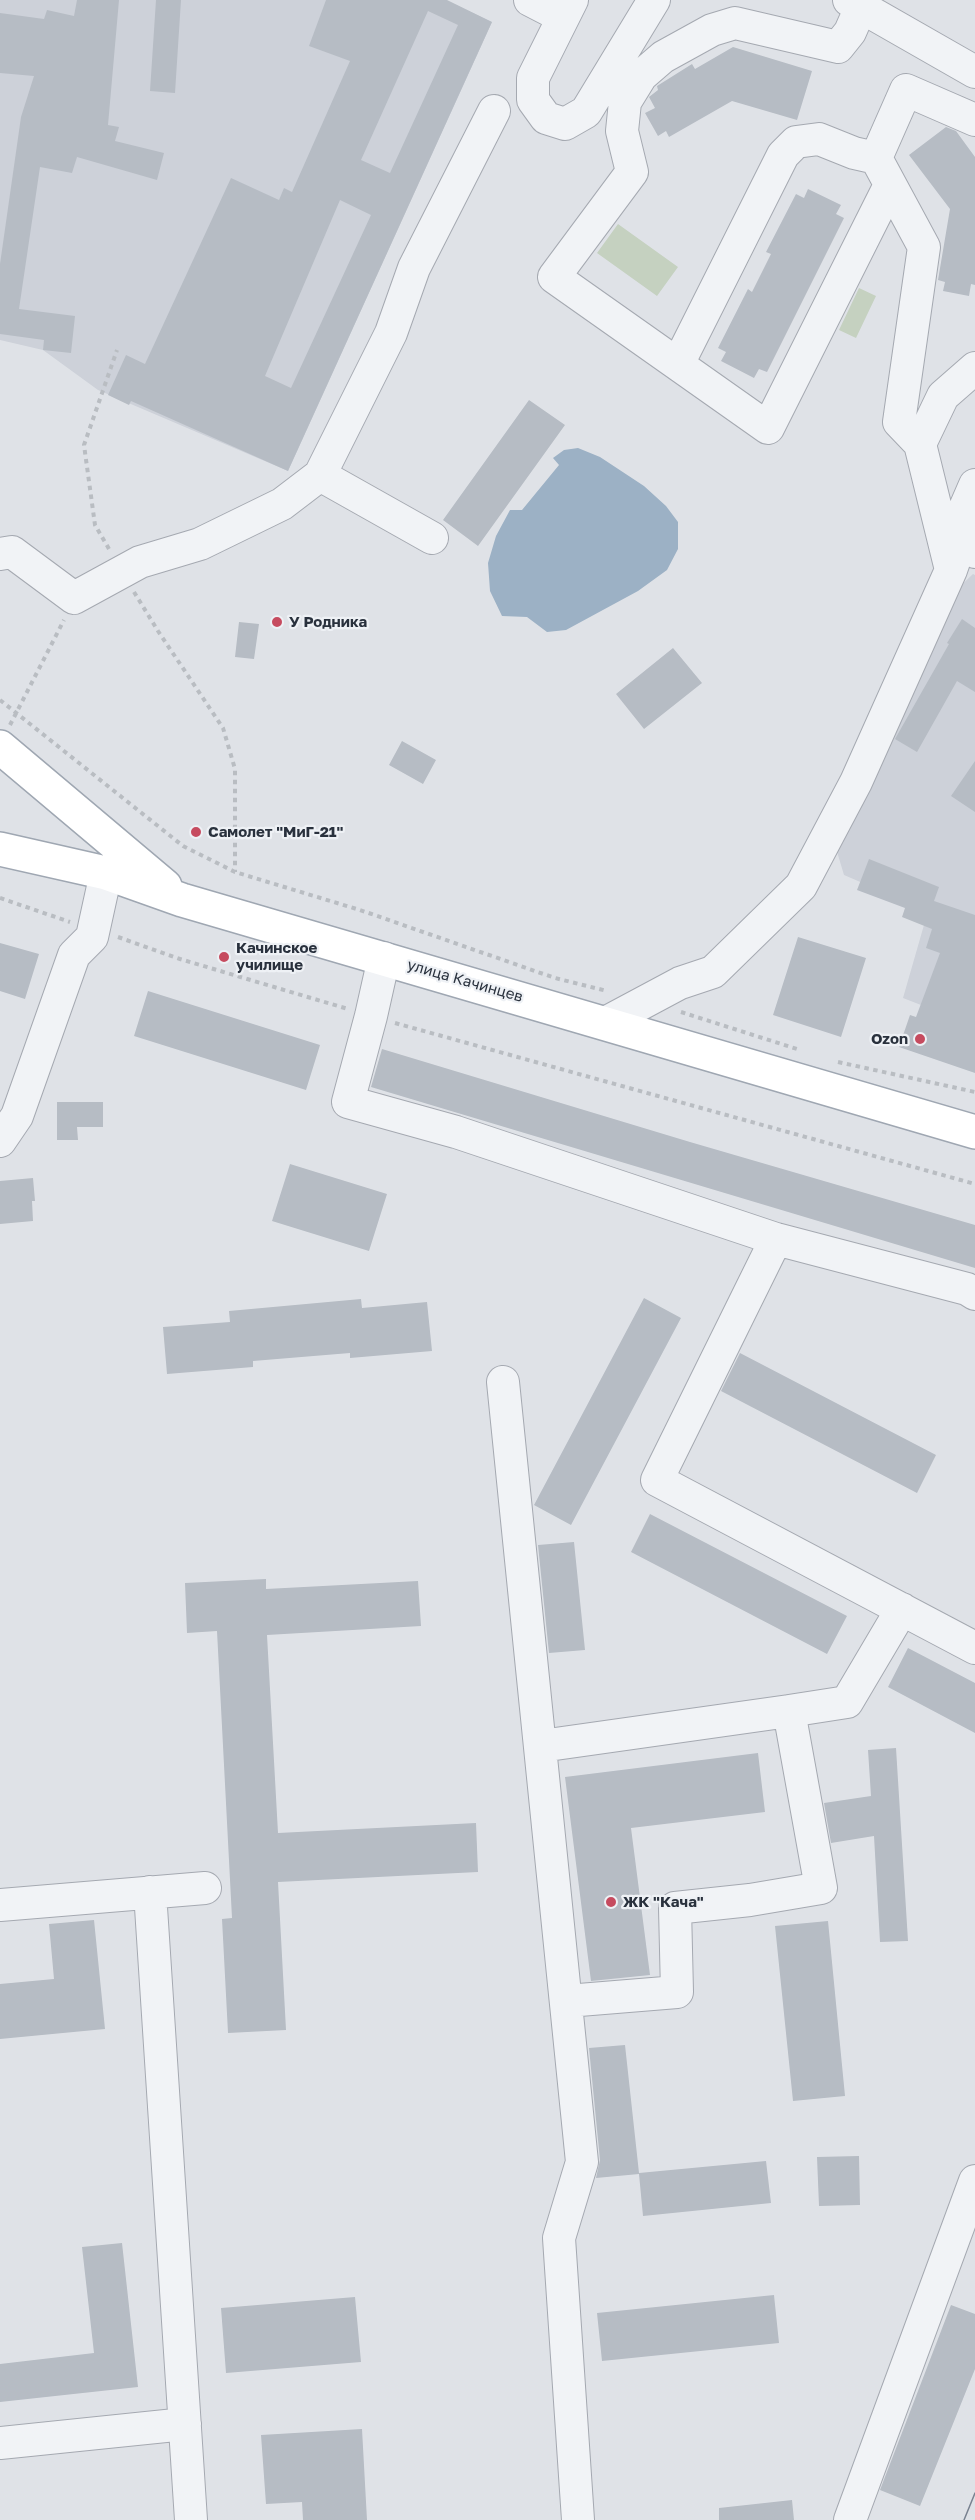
<!DOCTYPE html>
<html>
<head>
<meta charset="utf-8">
<style>
	body { margin:0 }
	canvas { display:block; background:#dfe2e7 }
</style>
</head>
<body>
<canvas width="975" height="2520"></canvas>
<script>
const g = document.querySelector('canvas').getContext('2d');
g.lineJoin = 'round';
function fillPath(path, color) { g.fillStyle = color; g.fill(path, 'evenodd'); }
const shape = rows => new Path2D(rows.map(r => 'M' + r).join(''));
function trace(path, color, width, dash) { g.strokeStyle = color; g.lineWidth = width; g.lineCap = dash ? 'butt' : 'round'; g.setLineDash(dash || []); g.stroke(path); }
function write(font, color, halo, rows, align = 'center') {
  g.font = font + ' "Golos Text",sans-serif'; g.lineWidth = 4.5; g.setLineDash([]); g.textBaseline = 'middle'; g.strokeStyle = halo; g.fillStyle = color; for (const [text, x, y, turn = 0] of rows) {
    g.save(); g.translate(x, y); g.rotate((+turn || 0) * Math.PI / 180); g.textAlign = isNaN(turn) ? turn : align; if (halo) g.strokeText(text, 0, 0); g.fillText(text, 0, 0); g.restore();
  }
}
fillPath(shape([
	[0,0,445,0,492,22,288,471,98,390,43,350,0,340],
	[973,574,975,575,975,1026,903,998,928,911,844,875,835,845,949,597]
]), '#cdd1d9');
fillPath(shape([
	[618,224,678,267,657,296,597,253],
	[859,288,876,296,856,338,839,330]
]), '#c5d1c0');
fillPath(shape([
	[578,448,600,457,644,486,666,506,678,522,678,549,667,570,638,591,566,630,547,632,527,617,502,616,490,591,488,563,496,536,510,510,522,510,559,465,553,458,564,450]
]), '#9cb1c5');
fillPath(shape([
	[77,0,119,0,108,125,119,127,115,141,164,153,157,180,77,157,72,173,40,167,19,309,75,316,71,353,43,350,44,340,0,334,0,264,21,117,34,76,0,73,0,13,44,19,47,10,74,16],
	[156,0,181,0,175,93,150,91],
	[326,0,447,0,492,22,288,471,131,401,129,405,108,395,126,355,145,364,231,178,279,200,284,188,292,192,350,61,309,46],
	[428,11,458,25,390,173,361,160],
	[340,200,371,215,291,388,265,376],
	[733,47,812,71,797,120,732,101,669,137,666,131,658,136,645,113,655,108,649,97,658,90,657,86,692,64,695,69],
	[946,127,956,131,975,157,975,285,971,284,969,296,943,291,945,282,938,280,950,209,909,155],
	[808,189,841,205,836,214,844,218,767,372,759,369,754,378,721,361,726,352,718,348,748,289,752,292,771,254,766,252,796,194,804,198],
	[529,400,565,425,478,546,443,520],
	[962,619,975,628,975,692,957,681,917,752,895,739,949,644,947,643],
	[239,622,259,624,254,659,235,657],
	[673,648,702,683,644,729,616,694],
	[402,741,436,760,423,784,389,765],
	[975,761,975,812,951,796],
	[869,859,939,887,934,901,975,915,975,1073,899,1047,910,1015,916,1017,940,953,926,948,932,929,902,917,905,908,857,890],
	[798,937,866,958,841,1037,773,1015],
	[0,943,39,954,25,999,0,991],
	[148,991,320,1045,306,1090,134,1036],
	[382,1049,690,1142,975,1225,975,1268,371,1087],
	[57,1102,103,1102,103,1127,77,1127,78,1140,57,1140],
	[290,1164,387,1194,369,1251,272,1221],
	[33,1178,35,1201,32,1201,33,1221,0,1224,0,1181],
	[644,1298,681,1318,571,1525,534,1505],
	[361,1299,362,1308,427,1302,432,1351,350,1358,350,1353,253,1361,253,1367,167,1374,163,1327,230,1322,229,1311],
	[740,1353,936,1455,917,1493,721,1391],
	[650,1514,847,1616,827,1654,631,1552],
	[574,1542,585,1650,549,1653,538,1545],
	[266,1579,266,1589,418,1581,421,1626,267,1635,278,1833,476,1823,478,1872,278,1882,286,2030,228,2033,222,1919,232,1918,217,1631,187,1633,185,1583],
	[908,1648,975,1683,975,1733,888,1687],
	[896,1748,908,1941,880,1942,874,1836,831,1843,824,1803,871,1796,868,1750],
	[758,1753,765,1812,631,1828,650,1975,591,1981,565,1777],
	[94,1920,105,2029,0,2039,0,1984,54,1979,49,1924],
	[828,1921,845,2096,793,2101,775,1926],
	[625,2045,639,2173,766,2161,771,2203,643,2216,639,2174,596,2178,600,2160,589,2048],
	[859,2156,860,2205,819,2206,817,2157],
	[122,2243,138,2387,0,2402,0,2364,94,2353,82,2247],
	[774,2295,779,2343,602,2361,597,2313],
	[355,2297,361,2362,226,2373,221,2308],
	[951,2305,975,2314,975,2369,920,2506,880,2490],
	[362,2429,367,2520,303,2520,302,2502,266,2504,261,2435],
	[792,2500,794,2520,719,2520,719,2508]
]), '#b6bcc4');
const minor = shape([
	[530,0,563,17],
	[572,0,533,78,533,100,546,118,565,124,586,112,654,0],
	[849,0,975,72],
	[861,7,850,32,838,47,735,23,712,30,663,57,641,76,625,102,622,131,632,172,554,277,768,428,890,185],
	[678,364,783,155,796,142,819,139,854,153,876,158],
	[920,444,899,422,924,247,876,158,906,90,975,120],
	[320,475,391,333,414,268,494,111],
	[975,485,965,508,960,544,975,552],
	[0,554,12,552,74,598,140,562,200,544,282,504,320,475,432,538],
	[951,570,920,444,943,396,975,368],
	[384,958,371,1016,348,1102,456,1132,776,1239,967,1289,975,1294],
	[607,1022,680,983,713,972,801,886,856,782,951,570,960,544],
	[0,1141,17,1116,74,955,92,937,106,873],
	[776,1239,657,1480,975,1648],
	[503,1382,582,2162,559,2238,578,2520],
	[789,1711,847,1702,902,1609],
	[541,1746,789,1711,821,1888,750,1900,675,1908,677,1992,567,2001],
	[150,1892,191,2520],
	[0,1905,205,1888],
	[0,2443,185,2424],
	[850,2520,975,2181]
]);
const major = shape([
	[0,747,165,886],
	[0,849,106,873,182,900,975,1132]
]);
trace(minor, '#a5a9b1', 34);
trace(major, '#9fa7b2', 36);
trace(shape([
	[109,549,95,525,84,445,117,350],
	[134,592,158,631,223,728,235,769,235,872],
	[0,700,183,846,235,872,360,910,555,978,607,991],
	[10,725,64,620],
	[0,898,70,922],
	[118,937,180,959,348,1009],
	[681,1012,797,1049],
	[395,1023,975,1184],
	[838,1062,975,1092]
]), '#b9bdc2', 4, [4.5, 4.5]);
trace(minor, '#f1f3f6', 32);
trace(major, '#fff', 33);
trace(shape([
	[964,2520,975,2493]
]), '#798290', 1.5);
for (const [x, y, r, color] of [
	[277,622,6,"#c64b5f"],
	[196,832,6,"#c64b5f"],
	[224,957,6,"#c64b5f"],
	[920,1039,6,"#c64b5f"],
	[611,1902,6,"#c64b5f"]
]) { const dot = new Path2D(); dot.arc(x, y, r, 0, 2 * Math.PI); g.fillStyle = color; g.fill(dot); trace(dot, '#eef1f5', 2); }
write('bold 15px', '#29313d', '#eef1f5', [
	["У Родника",289,622],
	["Самолет \"МиГ-21\"",208,832],
	["Качинское",236,948],
	["училище",236,965],
	["Ozon",908,1039,"right"],
	["ЖК \"Кача\"",623,1902]
], 'left');
write('15px', '#29313d', '#eef1f5', [
	["улица Качинцев",465,981,16]
]);
</script>
</body>
</html>
